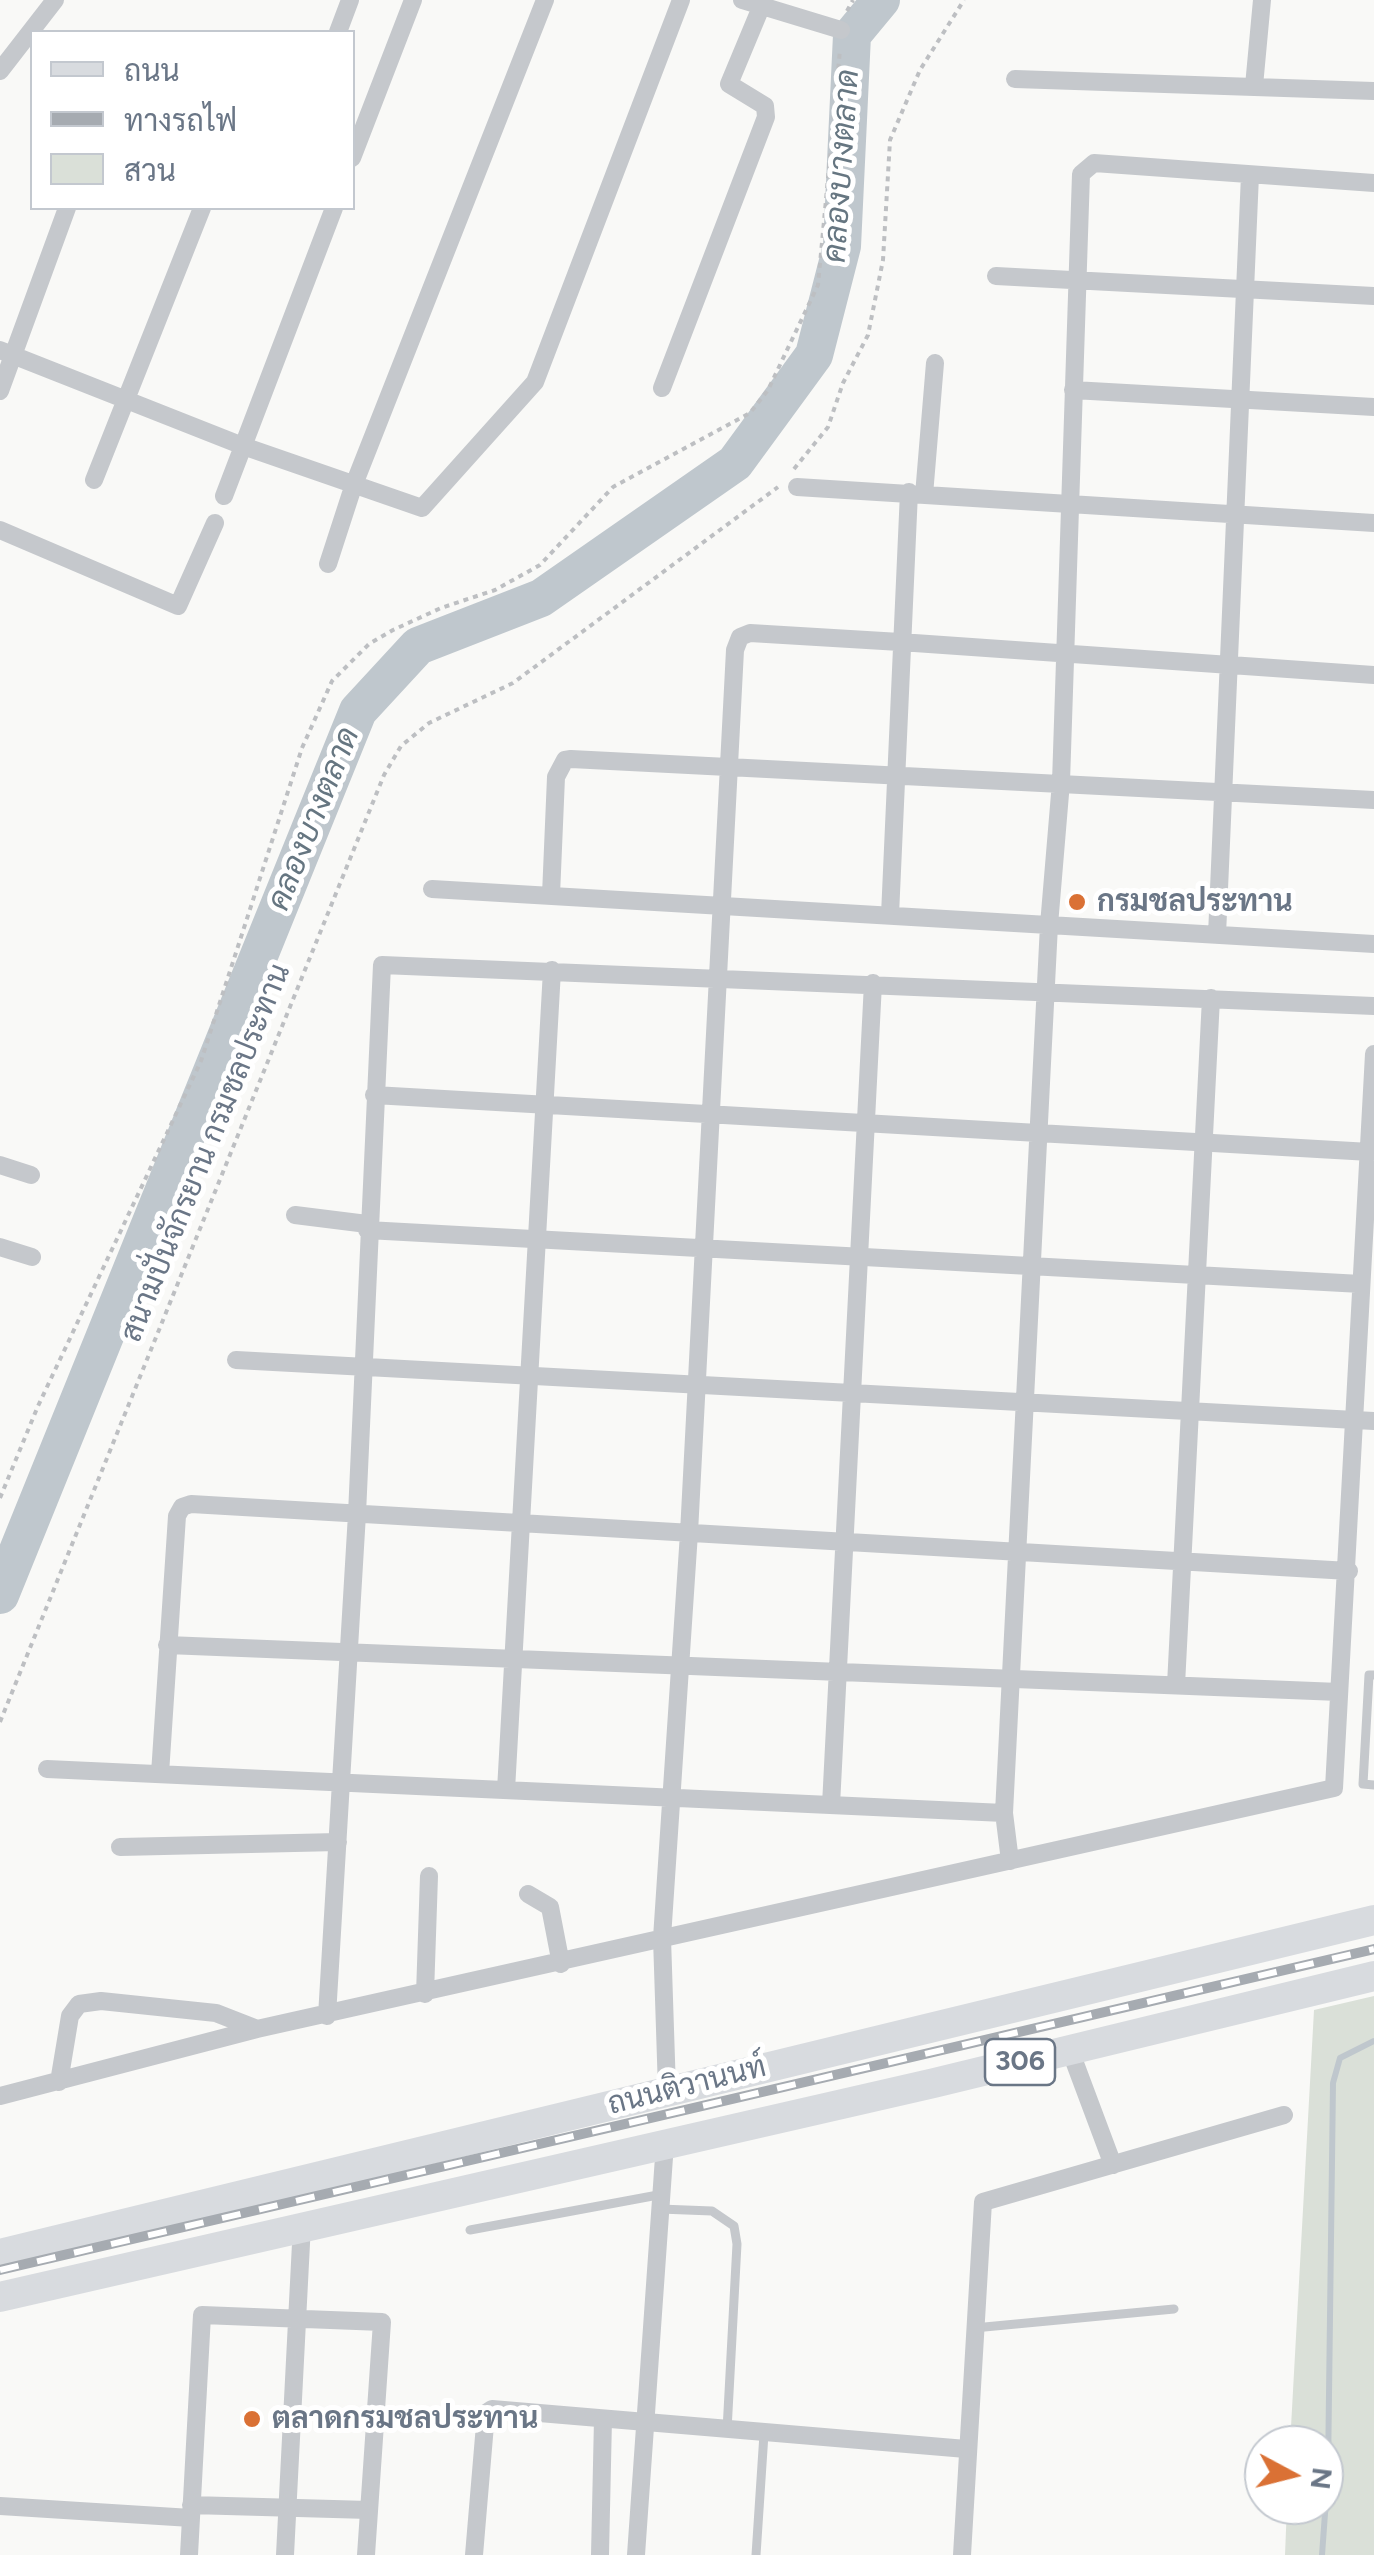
<!DOCTYPE html>
<html>
<head>
<meta charset="utf-8">
<style>
	body { margin:0 }
	#map { position:relative; width:1374px; height:2555px; overflow:hidden; background:#f9f9f7; font-family:Figtree,Sarabun,sans-serif }
	canvas { display:block }
	.legend { position:absolute; left:30px; top:30px; width:325px; height:180px; box-sizing:border-box; background:#fff; border:2px solid #c3c8cf; margin:0; padding:12px 18px; list-style:none; font-size:30px; color:#6a7686 }
	.legend li { display:flex; align-items:center; gap:20px; height:50px }
	.legend b { width:50px; border:2px solid #c3c8cf }
	.north { position:absolute; left:1244px; top:2425px; width:100px; height:100px; box-sizing:border-box; background:#fff; border:2px solid #c3c8cf; border-radius:50%; rotate:97deg; font-size:28px; font-weight:700; line-height:40px; text-align:center; color:#6a7686 }
	.north::after { content:''; display:block; margin:auto; width:35px; height:45px; background:#da7135; clip-path:polygon(50% 0,100% 100%,50% 72%,0 100%) }
</style>
</head>
<body>
<div id="map">
<canvas width="1374" height="2555"></canvas>
<ul class="legend">
<li><b style="height:12px;background:#d8dbdf"></b>ถนน</li>
<li><b style="height:12px;background:#a6abb1"></b>ทางรถไฟ</li>
<li><b style="height:28px;background:#dae0d8"></b>สวน</li>
</ul>
<div class="north">N</div>
</div>
<script>
const g = document.querySelector('canvas').getContext('2d');
g.lineJoin = 'round';
function fillPath(path, color) { g.fillStyle = color; g.fill(path, 'evenodd'); }
const shape = rows => new Path2D(rows.map(r => 'M' + r).join(''));
function trace(path, color, width, dash) { g.strokeStyle = color; g.lineWidth = width; g.lineCap = dash ? 'butt' : 'round'; g.setLineDash(dash || []); g.stroke(path); }
function write(font, color, halo, rows, align = 'center') {
  g.font = font + ' Figtree,Sarabun,sans-serif'; g.lineWidth = 10; g.setLineDash([]); g.textBaseline = 'middle'; g.strokeStyle = halo; g.fillStyle = color; for (const [text, x, y, turn = 0] of rows) {
    g.save(); g.translate(x, y); g.rotate((+turn || 0) * Math.PI / 180); g.textAlign = isNaN(turn) ? turn : align; if (halo) g.strokeText(text, 0, 0); g.fillText(text, 0, 0); g.restore();
  }
}
fillPath(shape([
	[1374,1996,1374,2555,1285,2555,1287,2505,1324,2505,1324,2445,1290,2445,1314,2010]
]), '#dae0d8');
trace(shape([
	[1322,2555,1328,2472,1333,2083,1340,2058,1374,2041]
]), '#bfc7cd', 6);
trace(shape([
	[0,1595,358,711,418,646,541,598,735,463,814,355,842,246,852,35,881,0]
]), '#bfc7cd', 38);
trace(shape([
	[847,11,853,0],
	[794,469,828,427,843,383,868,335,883,260,890,140,920,70,964,0],
	[0,1498,38,1406,201,1061,302,748,332,681,369,644,393,630,441,608,495,590,540,565,613,487,750,413,768,390,818,285,840,50],
	[0,1722,384,775,401,746,429,723,513,683,778,487]
]), '#bdbfc2', 4, [5, 5]);
trace(shape([
	[1374,1675,1369,1675,1363,1784,1374,1785],
	[660,2209,712,2211,734,2226,737,2244,727,2430],
	[470,2230,658,2195],
	[974,2328,1174,2309],
	[756,2555,764,2434]
]), '#c5c8cc', 9);
trace(shape([
	[742,0,841,30],
	[338,32,350,0],
	[0,71,55,0],
	[1015,79,1374,91],
	[1254,86,1262,0],
	[352,158,413,0],
	[996,276,1374,296],
	[0,350,243,446,422,508,535,382,681,0],
	[662,388,766,117,765,106,729,84,764,0],
	[1073,390,1374,407],
	[0,391,67,208],
	[94,480,202,208],
	[797,487,1374,523],
	[924,495,935,363],
	[224,496,334,208],
	[0,530,178,606,215,523],
	[328,564,353,487,545,0],
	[432,889,1374,944],
	[551,895,556,777,565,760,571,759,1374,800],
	[890,915,909,492],
	[1217,935,1250,175],
	[374,1095,1370,1152],
	[0,1165,31,1175],
	[295,1215,367,1224],
	[367,1230,1361,1284],
	[0,1247,32,1257],
	[236,1360,1374,1421],
	[167,1645,1339,1692],
	[1176,1685,1211,998],
	[47,1769,1004,1813],
	[160,1774,177,1516,182,1507,191,1504,1349,1571],
	[506,1790,552,970],
	[831,1805,873,983],
	[120,1847,338,1842],
	[1010,1861,1004,1813,1049,925,1061,782,1081,174,1094,163,1374,183],
	[528,1894,550,1907,561,1964],
	[425,1994,429,1876],
	[327,2016,357,1514,382,965,1374,1006],
	[1070,2050,1113,2165],
	[59,2082,70,2016,79,2004,101,2001,216,2013,257,2029],
	[667,2090,662,1938,689,1533,735,650,740,637,750,633,900,642,1374,675],
	[0,2096,257,2029,1334,1788,1374,1054],
	[191,2505,369,2510],
	[0,2506,191,2518],
	[189,2555,202,2315,382,2322,366,2555],
	[285,2555,302,2224],
	[474,2555,486,2413,492,2409,966,2449],
	[600,2555,603,2419],
	[636,2555,665,2143],
	[962,2555,983,2202,1284,2115]
]), '#c5c8cc', 18);
trace(shape([
	[0,2254,1374,1920],
	[0,2297,934,2083,1374,1976]
]), '#d8dbdf', 30);
const rail = shape([
	[0,2270,1374,1949]
]);
trace(rail, '#a6abb1', 10);
trace(rail, '#fff', 6, [19]);
for (const [x, y, r, color] of [
	[1077,902,10,"#da7135"],
	[252,2419,10,"#da7135"]
]) { const dot = new Path2D(); dot.arc(x, y, r, 0, 2 * Math.PI); g.fillStyle = color; g.fill(dot); trace(dot, '#fff', 4); }
for (const [x, y, w] of [
	[1020,2062,70]
]) { const box = new Path2D(); box.roundRect(x - w / 2, y - 23, w, 46, 8); g.fillStyle = '#fff'; g.fill(box); trace(box, '#6a7686', 2.5); }
write('bold 28px', '#6a7686', null, [
	["306",1020,2062]
]);
write('bold 30px', '#6a7686', '#fff', [
	["กรมชลประทาน",1097,902],
	["ตลาดกรมชลประทาน",272,2419]
], 'left');
write('30px', '#6a7686', '#fff', [
	["สนามปั่นจักรยาน กรมชลประทาน",206,1153,-68],
	["ถนนติวานนท์",687,2086,-14]
]);
write('italic 32px', '#667681', '#fff', [
	["คลองบางตลาด",842,166,-86],
	["คลองบางตลาด",314,819,-68]
]);
</script>
</body>
</html>
